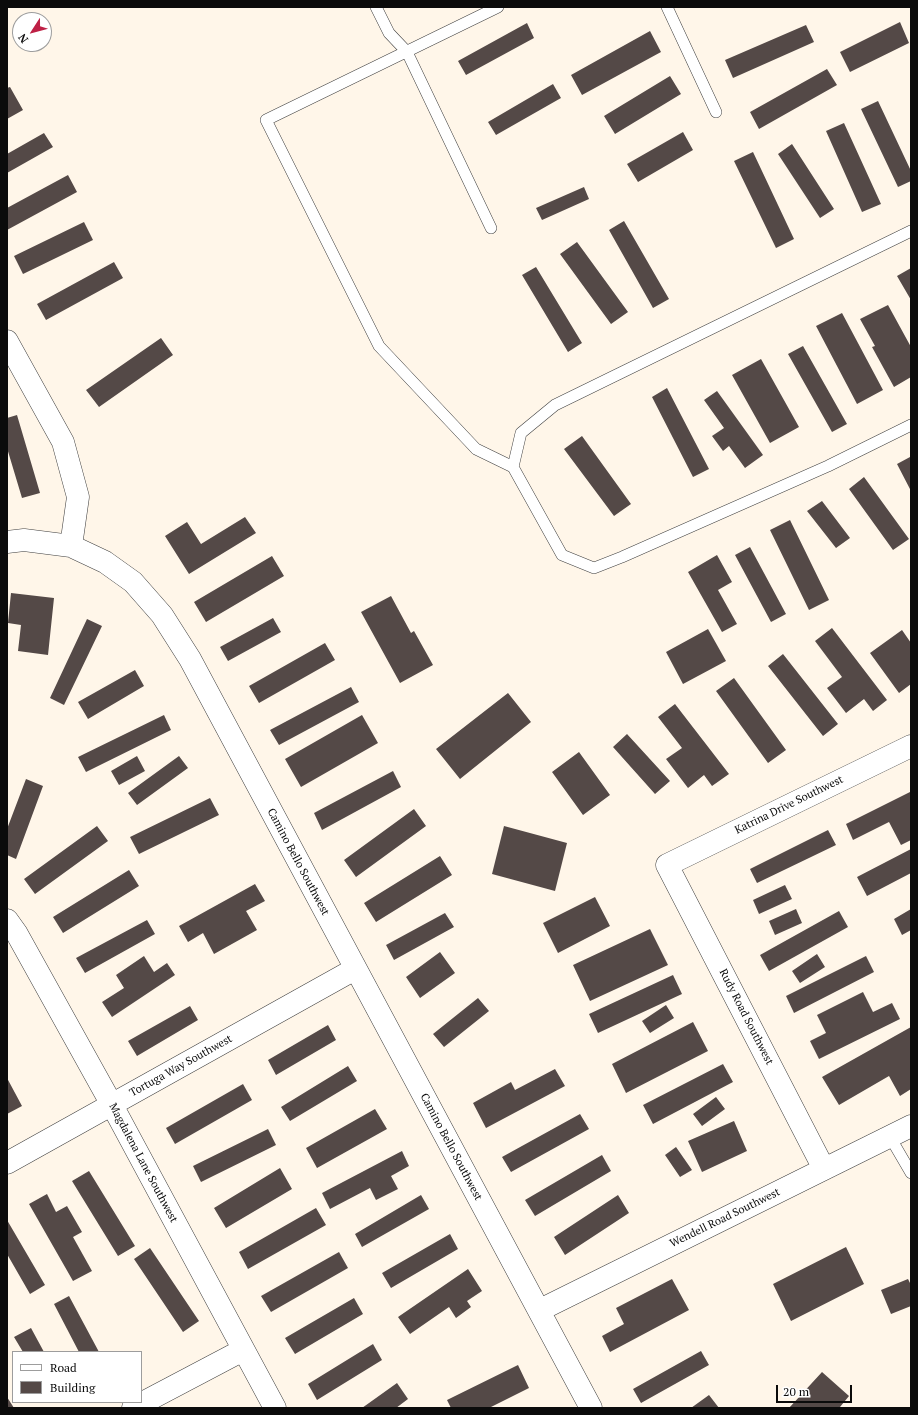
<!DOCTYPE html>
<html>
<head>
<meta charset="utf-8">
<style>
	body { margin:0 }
	#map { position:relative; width:918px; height:1415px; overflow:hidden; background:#fff6e9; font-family:"PT Serif",serif }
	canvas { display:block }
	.frame { position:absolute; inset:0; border:8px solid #0b0b0b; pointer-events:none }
	.legend { position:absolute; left:12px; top:1351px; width:130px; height:52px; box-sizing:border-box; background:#fff; border:1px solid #9d9d9d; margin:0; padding:5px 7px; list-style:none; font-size:12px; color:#0b0b0b }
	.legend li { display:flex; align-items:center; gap:8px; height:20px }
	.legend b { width:20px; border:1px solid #9d9d9d }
	.north { position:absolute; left:12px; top:12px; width:40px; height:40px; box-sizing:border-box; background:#fff; border:1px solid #9d9d9d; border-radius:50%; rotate:234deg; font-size:11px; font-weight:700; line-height:16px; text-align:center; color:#0b0b0b }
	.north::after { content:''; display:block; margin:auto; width:14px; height:18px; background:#be2045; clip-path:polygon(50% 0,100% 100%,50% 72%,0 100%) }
	.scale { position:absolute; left:776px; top:1385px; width:76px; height:18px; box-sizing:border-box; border:2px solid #0b0b0b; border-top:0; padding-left:5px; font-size:12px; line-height:14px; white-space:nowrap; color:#0b0b0b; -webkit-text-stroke:3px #fff; paint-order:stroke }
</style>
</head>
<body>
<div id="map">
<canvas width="918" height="1415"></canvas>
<div class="frame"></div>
<ul class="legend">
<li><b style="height:5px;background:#fff"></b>Road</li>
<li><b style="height:11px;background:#544947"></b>Building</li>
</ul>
<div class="north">N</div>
<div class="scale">20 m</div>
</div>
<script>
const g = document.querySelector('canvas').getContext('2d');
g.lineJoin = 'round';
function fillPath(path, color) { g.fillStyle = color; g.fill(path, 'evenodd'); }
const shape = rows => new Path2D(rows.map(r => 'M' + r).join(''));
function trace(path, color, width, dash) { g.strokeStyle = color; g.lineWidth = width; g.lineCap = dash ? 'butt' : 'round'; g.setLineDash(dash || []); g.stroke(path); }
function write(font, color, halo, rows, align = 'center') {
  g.font = font + ' "PT Serif",serif'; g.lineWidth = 4; g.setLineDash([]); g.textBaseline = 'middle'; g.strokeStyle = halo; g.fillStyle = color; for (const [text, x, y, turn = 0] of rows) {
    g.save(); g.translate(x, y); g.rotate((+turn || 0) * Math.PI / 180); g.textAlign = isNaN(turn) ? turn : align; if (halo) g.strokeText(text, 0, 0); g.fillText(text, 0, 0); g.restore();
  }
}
fillPath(shape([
	[900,22,909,43,850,72,840,52],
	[527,23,534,38,466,75,458,61],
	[806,25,814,42,733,78,725,60],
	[650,31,661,52,582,95,571,75],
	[827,69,837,85,759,129,750,112],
	[670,76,681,94,615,134,604,116],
	[553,84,561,98,496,135,488,122],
	[10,87,23,110,7,119,7,88],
	[878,101,911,171,911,181,898,187,861,109],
	[844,123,881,204,862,212,826,131],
	[683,132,693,150,638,182,627,164],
	[44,133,53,147,7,173,7,154],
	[792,144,834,209,820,218,778,154],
	[753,152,794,239,776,248,734,161],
	[68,175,77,192,7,230,7,208],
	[584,187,589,199,542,220,536,208],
	[624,221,669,299,653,308,609,230],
	[84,222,93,240,23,274,14,256],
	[577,242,628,312,611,324,560,254],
	[114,262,123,278,46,320,37,304],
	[536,267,582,343,568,352,522,275],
	[911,268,911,300,897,276],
	[888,305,911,347,911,377,894,387,872,347,875,346,860,319],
	[842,313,883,390,857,404,816,326],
	[161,338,173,355,99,407,86,390],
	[803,346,847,424,832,432,788,354],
	[761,359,799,427,770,443,732,375],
	[667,388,709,469,693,477,652,397],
	[717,391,763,455,745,468,729,446,723,451,712,436,724,428,704,400],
	[17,415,40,493,22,498,7,448,7,418],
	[582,436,631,504,614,516,564,449],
	[910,457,911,460,911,491,897,464],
	[864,477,909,539,893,550,849,489],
	[822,501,850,538,836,548,807,511],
	[245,517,256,533,189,574,165,536,187,522,201,544],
	[790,520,829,600,809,610,770,530],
	[750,547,786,614,771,622,735,555],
	[717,555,732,582,718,590,737,624,722,632,688,572],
	[272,556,284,576,206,622,194,602],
	[11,593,54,598,48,655,18,651,21,625,8,623],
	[391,596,411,633,414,631,433,665,400,683,361,612],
	[273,618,281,632,228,661,220,647],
	[87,619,102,626,64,705,50,698],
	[832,628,887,700,873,711,864,699,846,713,827,688,842,677,815,641],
	[708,629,726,661,683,684,666,652],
	[902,630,911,643,911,684,899,693,870,653],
	[325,643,335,660,259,703,249,686],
	[783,654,838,724,823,736,768,666],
	[135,670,144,686,88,719,78,702],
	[734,678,786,750,768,763,716,691],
	[351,687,359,702,279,745,270,730],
	[508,693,531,722,460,779,436,749],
	[675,704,729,774,712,786,704,775,688,788,666,759,682,748,658,717],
	[164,715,171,730,86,772,78,757],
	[362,715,378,743,301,787,285,759],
	[627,734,670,781,655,794,613,747],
	[579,752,610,795,583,815,552,772],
	[137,756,145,771,119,785,111,771],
	[179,756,188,768,137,805,128,793],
	[393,771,401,787,322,830,314,813],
	[26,779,43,786,16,859,7,855,7,829],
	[910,792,911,840,901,845,889,822,853,840,846,824],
	[210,798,219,815,139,854,130,837],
	[414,809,426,826,356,877,344,860],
	[97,826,108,841,35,894,24,879],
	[504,826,567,843,555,891,492,874],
	[828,830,836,845,757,883,750,869],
	[911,849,911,873,867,896,857,877],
	[440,856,452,875,376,922,364,903],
	[129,870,139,886,63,933,53,917],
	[255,884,265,901,246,911,257,930,214,954,203,933,188,942,179,926],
	[785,885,792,899,759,914,753,900],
	[595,897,610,926,558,953,543,923],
	[796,909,802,923,775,935,769,921],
	[911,909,911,930,902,935,894,919],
	[839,911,848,927,769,971,760,955],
	[445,913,454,927,394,960,386,945],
	[147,920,155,934,85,973,76,958],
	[650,929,668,965,590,1001,573,965],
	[440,952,455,973,420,998,406,977],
	[817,954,825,967,800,983,792,971],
	[144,956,154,972,167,963,175,975,112,1017,102,1002,124,988,116,975],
	[866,956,874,972,794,1013,786,996],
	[673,975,682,994,598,1033,589,1014],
	[863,992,873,1012,892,1003,900,1019,819,1059,810,1041,826,1033,817,1015],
	[478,998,489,1011,444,1047,433,1034],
	[666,1005,674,1018,650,1033,642,1021],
	[190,1006,198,1020,137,1056,128,1041],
	[693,1022,708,1051,626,1093,612,1064],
	[328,1025,336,1040,276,1075,268,1060],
	[911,1027,911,1089,900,1096,889,1076,839,1105,822,1077],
	[723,1064,733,1082,653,1124,643,1105],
	[348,1066,357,1081,290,1121,281,1107],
	[555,1069,565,1086,486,1128,473,1103,511,1082,515,1090],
	[7,1078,22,1106,7,1114],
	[243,1084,252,1100,175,1144,166,1128],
	[716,1097,725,1109,702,1126,693,1114],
	[375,1109,387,1129,317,1168,306,1148],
	[580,1114,589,1129,511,1172,502,1157],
	[734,1121,747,1151,702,1172,688,1141],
	[268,1129,276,1145,201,1182,193,1166],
	[676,1147,692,1170,680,1177,665,1155],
	[402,1151,409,1166,391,1176,398,1189,376,1200,370,1188,330,1209,322,1193],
	[602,1155,611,1171,535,1216,525,1200],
	[280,1168,292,1189,226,1228,214,1208],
	[89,1171,135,1246,118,1256,72,1181],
	[47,1194,56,1212,67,1206,82,1232,73,1237,92,1271,73,1281,29,1204],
	[421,1195,429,1209,362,1247,355,1234],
	[618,1195,629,1213,565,1255,554,1237],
	[316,1208,326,1225,248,1269,239,1252],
	[7,1220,45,1285,30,1294,7,1254],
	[450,1234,458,1249,391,1288,382,1273],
	[846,1247,864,1284,791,1321,773,1284],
	[150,1248,199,1321,183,1332,134,1259],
	[339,1252,348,1268,271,1312,261,1296],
	[468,1269,482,1291,467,1301,471,1307,456,1318,449,1307,410,1334,398,1317],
	[672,1279,689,1310,610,1352,602,1336,624,1324,616,1308],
	[908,1279,911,1285,911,1306,891,1314,881,1290],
	[69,1296,99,1352,79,1352,54,1304],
	[354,1298,363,1314,295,1354,285,1338],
	[31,1328,44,1352,23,1352,14,1337],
	[373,1344,382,1360,317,1400,308,1384],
	[701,1351,709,1365,641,1403,633,1389],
	[518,1365,529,1388,489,1408,451,1408,447,1400],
	[822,1372,849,1396,840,1407,841,1408,789,1408],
	[397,1383,408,1399,396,1408,362,1408],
	[709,1395,719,1408,691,1408],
	[7,1397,14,1408,7,1408]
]), '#544947');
const lane = shape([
	[376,7,389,33,407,52,491,228],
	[498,7,266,120,379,346,476,449,513,467],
	[667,7,716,112],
	[911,231,555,405,521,433,513,467,562,555,594,568,622,557,828,466,911,425],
	[890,1137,911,1173]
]);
const street = shape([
	[7,341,63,442,78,497,71,546,105,562,133,582,162,615,190,659,591,1408],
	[7,542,24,540,71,546],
	[7,920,17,934,112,1105,275,1408],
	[7,1163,355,969],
	[824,1169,667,865,911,746],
	[540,1310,911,1126],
	[133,1408,243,1350]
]);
trace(lane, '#3e3e3e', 12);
trace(street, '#3e3e3e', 23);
trace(lane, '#fff', 11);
trace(street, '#fff', 22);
write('11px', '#0b0b0b', '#fff', [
	["Katrina Drive Southwest",789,805,-26],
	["Camino Bello Southwest",298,862,62],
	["Rudy Road Southwest",746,1017,63],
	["Tortuga Way Southwest",181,1066,-29],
	["Camino Bello Southwest",451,1147,62],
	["Magdalena Lane Southwest",143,1163,62],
	["Wendell Road Southwest",725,1218,-26]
]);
</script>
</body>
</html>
